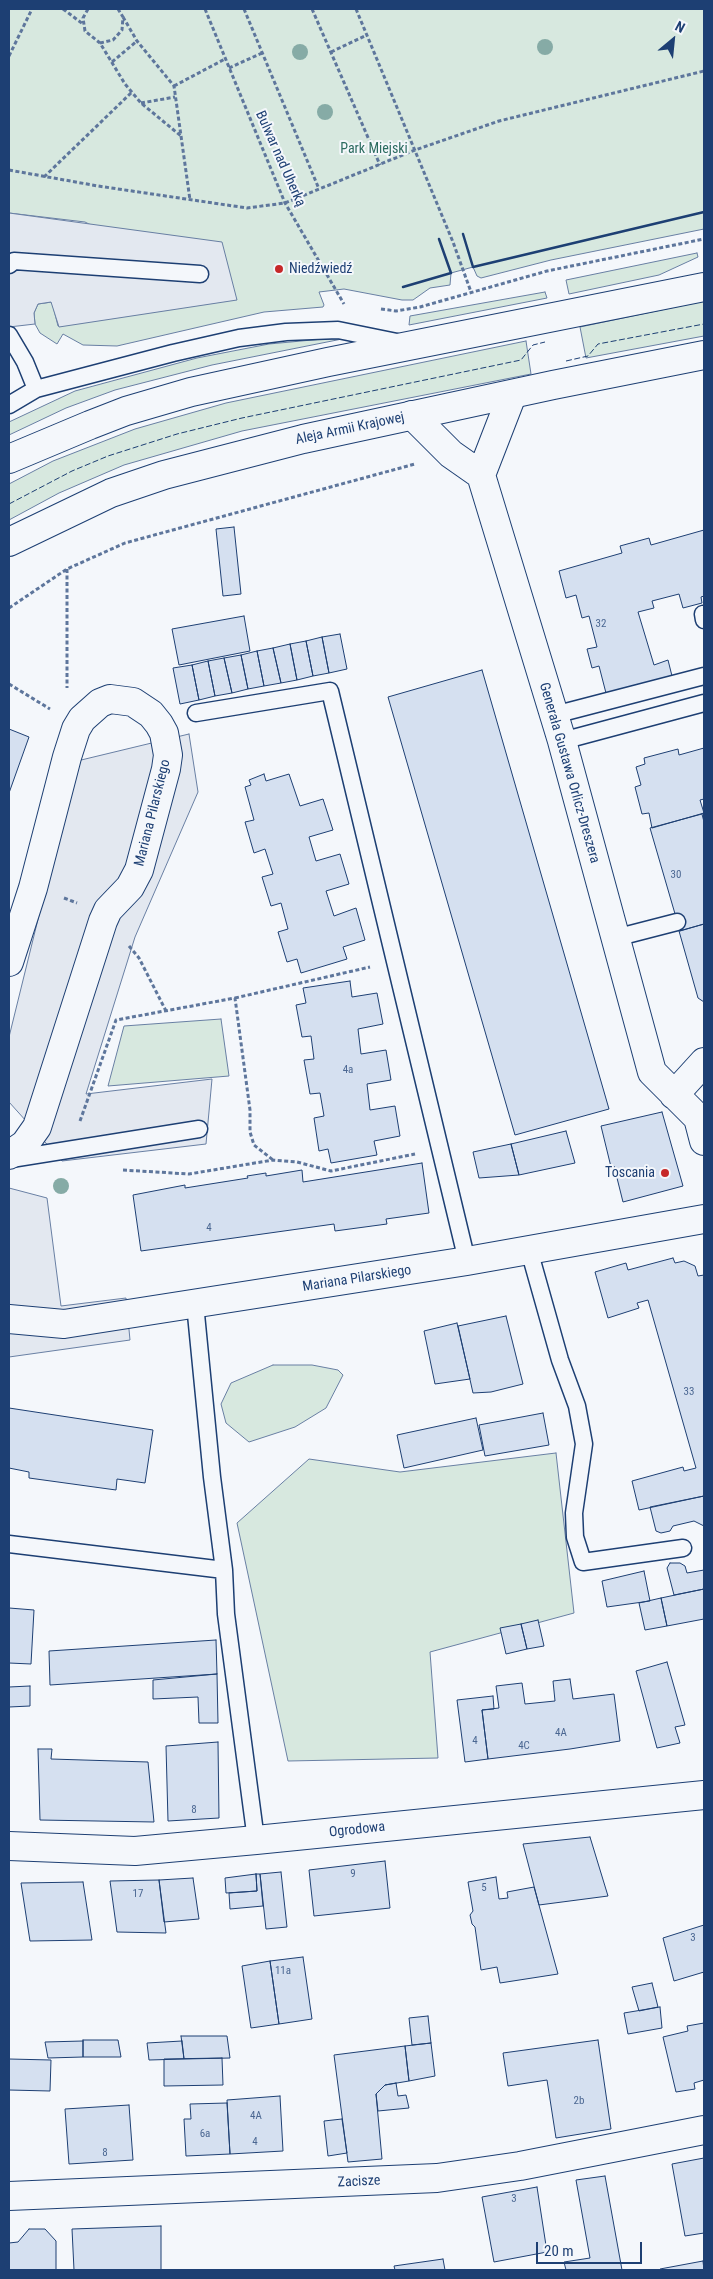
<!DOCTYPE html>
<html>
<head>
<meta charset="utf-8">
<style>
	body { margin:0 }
	#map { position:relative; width:713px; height:2279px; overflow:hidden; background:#f4f7fb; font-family:"Roboto Condensed",sans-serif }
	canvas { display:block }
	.frame { position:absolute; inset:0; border:10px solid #1d3f73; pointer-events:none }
	.north { position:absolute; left:648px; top:15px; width:50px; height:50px; -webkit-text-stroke:4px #f4f7fb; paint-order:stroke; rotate:28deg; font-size:14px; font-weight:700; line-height:20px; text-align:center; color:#1d3f73 }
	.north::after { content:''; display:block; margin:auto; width:18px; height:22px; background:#1d3f73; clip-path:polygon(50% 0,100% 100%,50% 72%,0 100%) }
	.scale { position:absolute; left:536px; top:2242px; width:106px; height:22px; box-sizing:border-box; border:2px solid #1d3f73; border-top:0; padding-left:6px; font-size:15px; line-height:18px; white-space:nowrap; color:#1d3f73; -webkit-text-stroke:4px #f4f7fb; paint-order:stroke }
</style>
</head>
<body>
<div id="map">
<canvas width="713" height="2279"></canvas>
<div class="frame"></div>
<div class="north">N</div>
<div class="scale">20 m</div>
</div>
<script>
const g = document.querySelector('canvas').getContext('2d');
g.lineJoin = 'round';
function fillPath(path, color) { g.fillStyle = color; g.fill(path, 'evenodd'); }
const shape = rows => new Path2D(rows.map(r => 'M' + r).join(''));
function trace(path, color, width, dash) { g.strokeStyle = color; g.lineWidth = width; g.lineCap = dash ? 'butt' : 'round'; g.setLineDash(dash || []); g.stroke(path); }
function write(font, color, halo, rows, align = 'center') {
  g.font = font + ' "Roboto Condensed",sans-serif'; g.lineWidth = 4; g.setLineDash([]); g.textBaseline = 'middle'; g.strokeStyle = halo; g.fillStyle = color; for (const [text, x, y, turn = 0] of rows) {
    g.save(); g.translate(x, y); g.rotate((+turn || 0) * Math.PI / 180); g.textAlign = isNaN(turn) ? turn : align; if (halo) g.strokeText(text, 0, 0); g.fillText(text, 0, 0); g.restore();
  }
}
const green = shape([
	[9,9,704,9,704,229,551,260,481,278,477,276,473,267,451,273,450,285,430,288,413,300,402,300,344,289,319,292,324,305,323,307,264,312,117,346,83,345,63,334,57,344,40,333,35,324,34,313,38,304,52,302,58,326,237,299,85,222,9,213,9,9],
	[697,253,698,257,659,275,569,294,566,280,697,253],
	[545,292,547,298,409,325,410,316,545,292],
	[704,301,704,336,586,358,580,327,704,301],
	[323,339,342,339,212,365,115,390,66,408,9,435,9,422,75,391,197,358,269,344,323,339],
	[526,341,531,374,242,431,124,465,59,493,9,520,9,484,53,461,135,429,226,403,526,341],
	[221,1019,229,1076,108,1086,124,1026,221,1019],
	[273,1365,312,1365,338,1370,343,1375,326,1408,295,1427,249,1442,226,1423,221,1404,231,1383,273,1365],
	[556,1453,574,1613,430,1652,438,1758,288,1761,237,1523,309,1459,400,1472,556,1453]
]);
fillPath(green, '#d7e8df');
trace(green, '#687fa3', 1);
const parking = shape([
	[9,213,222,242,237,300,59,327,51,302,38,304,34,313,35,324,9,327,9,213],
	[189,734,198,792,135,937,86,1094,212,1079,206,1144,62,1161,9,1102,9,1037,77,761,189,734],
	[9,1188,47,1198,61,1306,126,1298,130,1340,9,1357,9,1188]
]);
fillPath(parking, '#e3e8f0');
trace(parking, '#687fa3', 1);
const building = shape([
	[234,527,241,594,223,596,216,529,234,527],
	[704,530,704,596,701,597,702,603,683,608,679,594,652,601,654,608,638,612,654,665,668,660,673,680,607,697,599,666,592,668,587,649,597,647,589,616,582,618,576,595,566,598,559,571,622,553,620,546,649,538,651,545,704,530],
	[244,616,250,651,179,665,172,629,244,616],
	[340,634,347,669,329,673,322,637,340,634],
	[322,637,329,673,313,676,306,641,322,637],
	[306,641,313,676,297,680,290,644,306,641],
	[290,644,297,680,281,683,273,648,290,644],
	[273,648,281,683,264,686,257,651,273,648],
	[257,651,264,686,248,689,241,655,257,651],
	[241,655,248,689,232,693,224,658,241,655],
	[224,658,232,693,215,696,208,661,224,658],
	[208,661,215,696,199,700,192,665,208,661],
	[192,665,199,700,180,704,173,668,192,665],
	[482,670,609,1109,515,1135,388,697,482,670],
	[9,729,29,737,9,793,9,729],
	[704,748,704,799,700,800,704,813,652,828,649,813,642,814,635,787,641,785,636,767,645,764,644,758,678,749,679,755,704,748],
	[264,774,266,781,289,774,300,806,323,799,333,830,309,837,316,861,340,854,349,884,326,891,334,916,356,908,365,940,343,947,347,959,301,973,297,959,287,962,278,932,288,929,281,903,271,906,262,877,273,874,265,849,254,853,245,822,254,820,245,787,251,785,249,780,264,774],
	[702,814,704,822,704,924,680,931,650,828,702,814],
	[704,924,704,1002,698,998,679,931,704,924],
	[350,981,352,997,377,993,383,1024,358,1029,361,1054,386,1050,391,1080,367,1084,370,1110,395,1106,400,1136,374,1141,377,1155,331,1163,328,1149,319,1151,314,1118,324,1116,320,1093,310,1094,304,1060,314,1059,311,1036,302,1037,296,1005,306,1003,303,988,350,981],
	[662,1112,683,1186,623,1202,614,1166,611,1167,601,1126,662,1112],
	[566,1131,575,1163,519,1175,511,1144,566,1131],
	[511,1144,519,1175,479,1178,473,1152,511,1144],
	[422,1163,429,1213,386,1219,387,1224,335,1231,334,1224,141,1251,133,1195,185,1185,185,1188,248,1178,247,1176,266,1173,266,1176,302,1170,303,1182,422,1163],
	[673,1258,675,1263,684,1261,695,1266,698,1276,704,1275,704,1496,639,1510,632,1481,683,1467,684,1471,696,1468,648,1300,637,1303,639,1308,608,1318,595,1272,626,1263,628,1270,673,1258],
	[506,1316,523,1384,491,1392,473,1393,458,1326,506,1316],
	[457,1323,470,1379,435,1384,424,1331,457,1323],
	[9,1408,153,1430,145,1483,117,1479,116,1490,29,1478,29,1472,9,1468,9,1408],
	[543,1413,549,1445,485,1456,479,1425,543,1413],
	[476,1418,483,1450,404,1468,397,1435,476,1418],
	[704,1496,704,1526,694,1521,673,1526,670,1531,661,1533,656,1531,650,1507,704,1496],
	[670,1563,680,1563,685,1566,687,1573,704,1570,704,1589,674,1595,667,1568,670,1563],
	[644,1571,650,1601,607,1607,602,1581,644,1571],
	[704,1589,704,1619,667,1626,661,1598,704,1589],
	[661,1598,667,1626,645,1630,639,1603,661,1598],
	[9,1608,34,1610,31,1664,9,1663,9,1608],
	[538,1620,544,1646,527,1649,521,1624,538,1620],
	[521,1624,527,1649,506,1654,500,1628,521,1624],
	[216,1640,217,1674,50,1685,49,1651,216,1640],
	[667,1662,685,1725,675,1727,680,1743,657,1748,636,1671,667,1662],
	[217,1674,218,1723,199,1723,198,1697,153,1699,153,1680,217,1674],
	[570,1679,573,1699,614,1694,620,1741,570,1749,488,1759,482,1710,499,1708,496,1686,522,1683,525,1704,555,1701,553,1681,570,1679],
	[30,1686,30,1706,9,1707,9,1687,30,1686],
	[493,1696,494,1709,482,1710,488,1759,465,1762,457,1700,493,1696],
	[218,1742,219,1818,168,1821,166,1746,218,1742],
	[38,1749,52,1749,51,1759,148,1762,154,1822,40,1820,38,1749],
	[590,1837,608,1896,539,1905,523,1844,590,1837],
	[385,1861,390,1908,314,1916,309,1870,385,1861],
	[281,1872,287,1927,266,1929,260,1874,281,1872],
	[256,1874,257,1891,226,1893,225,1878,256,1874],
	[256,1874,260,1874,263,1906,230,1909,229,1893,257,1891,256,1874],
	[496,1877,499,1899,508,1898,507,1892,534,1887,558,1974,500,1983,497,1967,481,1970,475,1927,472,1924,470,1915,473,1911,468,1882,496,1877],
	[193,1878,199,1919,164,1922,159,1880,193,1878],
	[159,1880,166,1933,117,1932,110,1881,159,1880],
	[83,1882,92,1940,30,1941,21,1883,83,1882],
	[704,1925,704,1972,674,1981,663,1938,704,1925],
	[303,1957,312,2019,279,2024,270,1961,303,1957],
	[270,1961,279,2024,251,2028,242,1966,270,1961],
	[652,1983,658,2007,639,2011,632,1987,652,1983],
	[660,2007,662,2028,628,2034,624,2013,660,2007],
	[428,2016,431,2043,412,2045,409,2018,428,2016],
	[704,2023,704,2080,694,2083,695,2089,676,2092,663,2037,688,2031,687,2026,704,2023],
	[181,2036,227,2036,230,2058,184,2059,181,2036],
	[83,2040,118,2040,121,2057,83,2057,83,2040],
	[598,2040,611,2129,556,2138,547,2080,508,2086,503,2053,598,2040],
	[83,2041,83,2057,48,2058,45,2042,83,2041],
	[182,2041,184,2059,149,2060,147,2043,182,2041],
	[431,2043,435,2076,409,2081,405,2046,431,2043],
	[405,2046,409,2081,385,2085,376,2094,382,2159,348,2162,334,2055,405,2046],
	[222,2058,223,2085,164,2086,164,2059,222,2058],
	[9,2059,51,2060,50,2091,9,2090,9,2059],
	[396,2083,398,2096,406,2095,409,2108,378,2111,376,2094,385,2085,396,2083],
	[280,2096,283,2151,230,2154,227,2100,280,2096],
	[227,2103,230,2154,186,2156,184,2119,191,2119,190,2104,227,2103],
	[129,2105,133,2160,69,2164,65,2109,129,2105],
	[342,2119,347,2153,328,2156,324,2121,342,2119],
	[704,2158,704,2233,685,2236,672,2164,704,2158],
	[605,2176,622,2270,566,2270,564,2262,590,2258,576,2180,605,2176],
	[537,2187,547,2252,494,2262,482,2197,537,2187],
	[161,2226,161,2270,74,2270,72,2229,161,2226],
	[29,2229,45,2229,56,2241,56,2270,9,2270,9,2243,18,2242,29,2229],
	[443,2259,445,2270,395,2270,394,2266,443,2259],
	[703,2261,704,2270,660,2270,660,2269,703,2261]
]);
fillPath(building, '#d5e0f0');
trace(building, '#1d3f73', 1);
const lane = shape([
	[9,265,14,261,200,274],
	[9,335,25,362,36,389],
	[9,405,36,389,173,353,239,338,286,332,338,330,397,342],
	[703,614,704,620],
	[196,713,330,691,467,1261],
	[554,715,704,676],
	[562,741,704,703],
	[615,938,677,922],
	[11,1159,199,1129],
	[529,1250,560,1360,577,1406,584,1444,574,1513,575,1537,583,1562,683,1548],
	[195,1304,212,1477,224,1570,226,1614,256,1840],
	[9,1544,224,1570]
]);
const street = shape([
	[412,415,451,454,481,475],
	[481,475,562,741,652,1072,698,1118,704,1141],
	[481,475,512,395],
	[9,962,33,888,67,757,76,729,82,719,100,703,110,699,133,702,151,714,159,724,164,733,168,755,166,769,139,870,130,887,108,910,103,921,37,1127,25,1144,9,1155],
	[674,1095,704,1062],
	[9,1319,64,1324,467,1261,704,1219],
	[9,2196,437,2178,520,2166,704,2130]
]);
const secondary = shape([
	[9,459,90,425,126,411,191,392,328,362,704,287],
	[9,542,111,493,164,475,303,439,553,385,704,355],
	[9,1846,135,1851,256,1840,704,1795]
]);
trace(lane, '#1d3f73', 19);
trace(street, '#1d3f73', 30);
trace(secondary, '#1d3f73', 30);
trace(shape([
	[63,9,83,24],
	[88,9,83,18,85,31,100,43,125,84,141,103,181,136],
	[205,9,285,203,344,304],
	[244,9,319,189],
	[312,9,380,165],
	[356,9,453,242,471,292],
	[123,17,137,41,174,86,190,200],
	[100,43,113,40,122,30,123,17,118,9],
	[331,52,367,35],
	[9,56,32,9],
	[112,62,137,41],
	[229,68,262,53],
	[174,86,225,59],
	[141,103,175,97],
	[9,170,98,186,247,208,285,203,415,150,499,121,704,71],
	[44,177,132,92],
	[381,309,396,311,420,307,547,271,704,239],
	[67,569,67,688],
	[9,608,67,569,125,543,415,464],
	[9,684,50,709],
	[64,898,77,903],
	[129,946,139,958,166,1011],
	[235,998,370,967],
	[80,1121,116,1020,235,998,250,1110,250,1132,254,1145,273,1160],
	[123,1170,189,1174,273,1160,297,1162,331,1171,415,1154]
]), '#5e769c', 3, [4, 2.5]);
trace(lane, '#f4f7fb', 16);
trace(street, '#f4f7fb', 28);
trace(secondary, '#f4f7fb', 28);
trace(shape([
	[566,361,588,356,598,344,704,324],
	[9,504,72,471,108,456,177,434,242,418,521,360,533,345,545,342]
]), '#1d3f73', 1, [6, 2.5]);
trace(shape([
	[463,234,473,267,704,212],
	[403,287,451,273,439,239]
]), '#1d3f73', 2.5);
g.fillStyle = '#86aba6';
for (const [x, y] of [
	[545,47],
	[300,52],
	[325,112],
	[61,1186]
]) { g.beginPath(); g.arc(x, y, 8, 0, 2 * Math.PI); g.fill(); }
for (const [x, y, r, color] of [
	[279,269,5,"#c62828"],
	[665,1173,5,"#c62828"]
]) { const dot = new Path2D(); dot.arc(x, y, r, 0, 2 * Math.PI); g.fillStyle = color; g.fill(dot); trace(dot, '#f4f7fb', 2); }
write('11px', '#4b6792', null, [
	["32",601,624],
	["30",676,875],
	["4a",348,1070],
	["4",209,1228],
	["33",689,1392],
	["4A",561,1733],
	["4",475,1741],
	["4C",524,1746],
	["8",194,1810],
	["9",353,1874],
	["5",484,1888],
	["17",138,1894],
	["3",693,1938],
	["11a",283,1971],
	["2b",579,2101],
	["4A",256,2116],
	["6a",205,2134],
	["4",255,2142],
	["8",105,2153],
	["3",514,2199]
]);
write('14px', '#2c6c60', '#f4f7fb', [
	["Park Miejski",374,149]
]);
write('14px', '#1d3f73', '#f4f7fb', [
	["Bulwar nad Uherką",280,159,66],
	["Aleja Armii Krajowej",350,429,-12],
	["Generała Gustawa Orlicz-Dreszera",569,773,74],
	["Mariana Pilarskiego",153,813,-76],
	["Mariana Pilarskiego",357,1279,-9],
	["Ogrodowa",357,1830,-6],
	["Zacisze",359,2182,-3]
]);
write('14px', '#1d3f73', '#f4f7fb', [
	["Niedźwiedź",289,269],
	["Toscania",655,1173,"right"]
], 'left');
</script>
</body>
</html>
